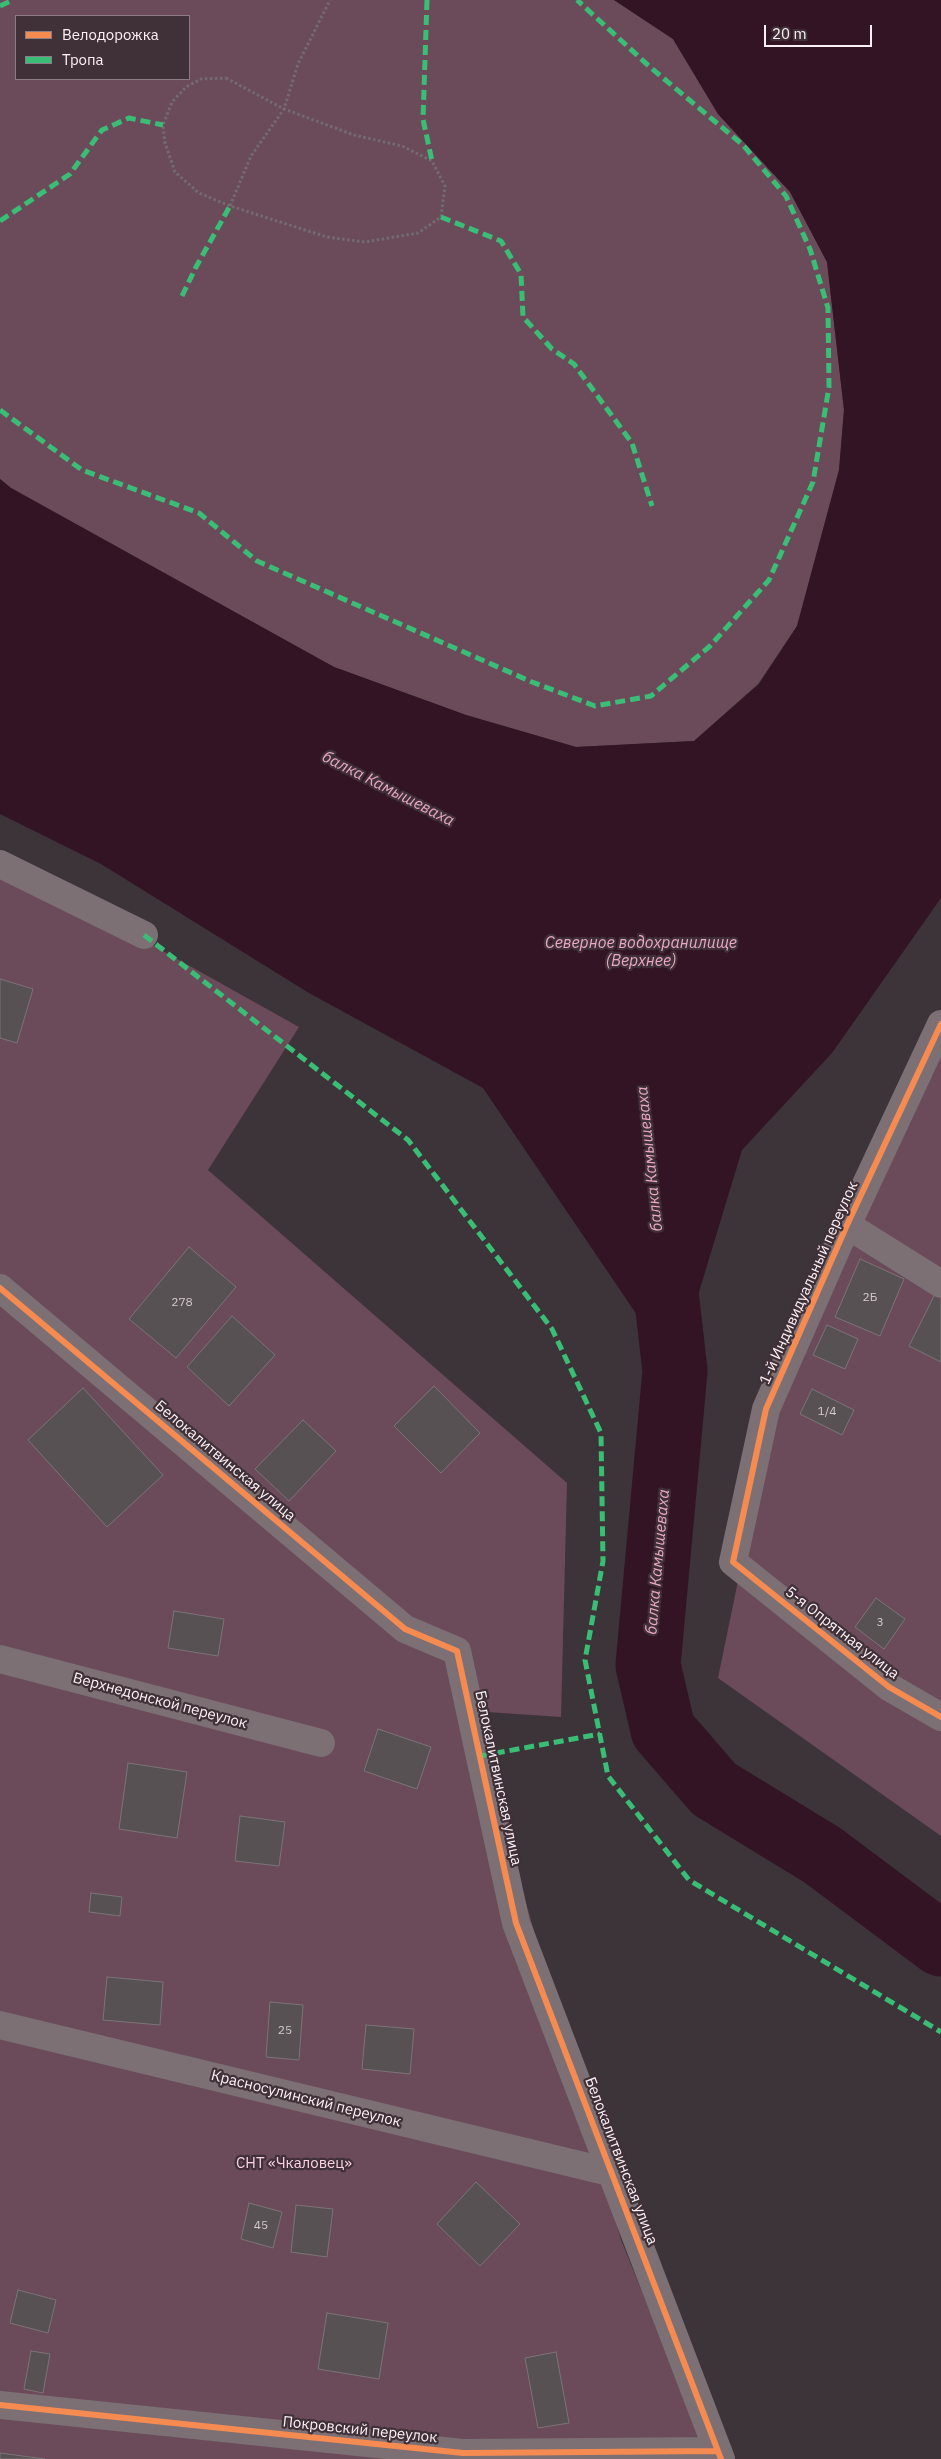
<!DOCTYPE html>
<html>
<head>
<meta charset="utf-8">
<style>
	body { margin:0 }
	#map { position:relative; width:941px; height:2459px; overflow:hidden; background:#3c3438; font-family:"IBM Plex Sans",sans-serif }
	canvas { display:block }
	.legend { position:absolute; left:15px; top:15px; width:175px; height:65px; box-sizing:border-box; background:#403037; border:1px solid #8b7d83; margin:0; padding:6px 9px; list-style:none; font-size:15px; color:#fcf1f6 }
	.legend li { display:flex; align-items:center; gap:10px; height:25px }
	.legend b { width:25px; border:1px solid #8b7d83 }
	.scale { position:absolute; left:764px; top:25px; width:108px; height:22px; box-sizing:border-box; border:2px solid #fcf1f6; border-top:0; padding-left:6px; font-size:15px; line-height:18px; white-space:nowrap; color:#fcf1f6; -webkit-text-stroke:4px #403037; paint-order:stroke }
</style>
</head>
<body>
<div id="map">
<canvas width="941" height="2459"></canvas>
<ul class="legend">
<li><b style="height:6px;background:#f68b52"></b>Велодорожка</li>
<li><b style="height:6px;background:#3abd76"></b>Тропа</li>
</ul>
<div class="scale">20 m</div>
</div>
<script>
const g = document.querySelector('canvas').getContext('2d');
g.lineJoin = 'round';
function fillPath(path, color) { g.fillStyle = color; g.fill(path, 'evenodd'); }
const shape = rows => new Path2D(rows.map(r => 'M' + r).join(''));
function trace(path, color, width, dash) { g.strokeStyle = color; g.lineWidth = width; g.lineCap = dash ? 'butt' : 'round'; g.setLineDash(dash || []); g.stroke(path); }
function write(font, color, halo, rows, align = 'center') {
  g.font = font + ' "IBM Plex Sans",sans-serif'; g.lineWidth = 4.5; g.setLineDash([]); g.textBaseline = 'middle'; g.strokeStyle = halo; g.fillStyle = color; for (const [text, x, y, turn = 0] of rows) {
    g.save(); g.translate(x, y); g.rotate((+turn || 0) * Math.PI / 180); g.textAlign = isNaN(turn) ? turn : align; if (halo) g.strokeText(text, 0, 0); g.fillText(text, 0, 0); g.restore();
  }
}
fillPath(shape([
	[0,0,614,0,673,39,718,114,790,192,827,262,844,410,839,470,797,626,758,684,694,741,576,747,466,715,334,667,11,488,0,479],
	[16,16,189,16,189,79,16,79],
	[0,860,299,1027,208,1170,567,1483,561,1717,472,1711,621,2240,710,2459,0,2459],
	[941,1053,941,1836,718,1678,773,1411]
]), '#6b4b5a');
fillPath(shape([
	[614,0,941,0,941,898,832,1053,742,1150,675,1371,483,1088,309,993,101,864,0,814,0,479,11,488,334,667,466,715,576,747,694,741,759,684,797,626,839,470,844,410,827,262,790,192,718,114,673,39]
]), '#331424');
trace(shape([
	[665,1283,675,1371,648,1665,663,1730,714,1789,822,1855,941,1944]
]), '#331424', 65);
const building = shape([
	[0,979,33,989,17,1043,0,1038,0,979],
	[189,1247,236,1287,176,1358,129,1319,189,1247],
	[860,1259,904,1279,880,1336,835,1317,860,1259],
	[936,1292,941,1294,941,1362,909,1346,936,1292],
	[232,1316,275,1355,229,1406,187,1367,232,1316],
	[827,1325,858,1339,845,1369,813,1355,827,1325],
	[434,1386,480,1433,441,1473,394,1426,434,1386],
	[83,1388,163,1475,107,1527,28,1440,83,1388],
	[812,1389,854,1410,842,1435,800,1414,812,1389],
	[303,1420,336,1451,289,1501,255,1469,303,1420],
	[876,1598,905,1619,884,1649,855,1627,876,1598],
	[174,1611,224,1619,218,1656,168,1648,174,1611],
	[378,1729,431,1747,417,1789,364,1771,378,1729],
	[128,1763,187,1772,177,1838,119,1829,128,1763],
	[240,1816,285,1822,279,1866,235,1861,240,1816],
	[91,1893,122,1897,120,1916,89,1912,91,1893],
	[107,1977,163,1982,160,2025,103,2020,107,1977],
	[270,2002,303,2005,299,2060,266,2057,270,2002],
	[366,2025,414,2029,410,2074,362,2069,366,2025],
	[476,2182,520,2224,480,2266,437,2224,476,2182],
	[249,2203,282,2212,273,2248,241,2239,249,2203],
	[296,2205,333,2209,327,2257,291,2252,296,2205],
	[18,2290,56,2300,48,2333,10,2323,18,2290],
	[327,2313,388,2323,379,2379,318,2369,327,2313],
	[31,2351,50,2354,43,2393,24,2389,31,2351],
	[556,2352,569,2423,538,2428,525,2358,556,2352],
	[0,2453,45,2459,0,2459,0,2453]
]);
fillPath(building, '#585154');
trace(building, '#7b7477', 1);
trace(shape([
	[226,78,284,109,354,135,402,146,432,161,445,186,441,217,418,233,365,242,327,237,230,206,199,193,175,172,165,143,163,125,172,102,186,87,201,79,226,78],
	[230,206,251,156,284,109,298,64,330,0]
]), '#736b6f', 3, [2.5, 2.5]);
trace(shape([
	[0,864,144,935],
	[941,1024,847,1225,766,1409,733,1562,889,1687,941,1717],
	[847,1225,941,1284],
	[0,1288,405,1629,457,1651,516,1923,721,2459],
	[0,1659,321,1743],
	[0,2025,613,2173],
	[0,2405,463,2453,718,2451]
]), '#7c7074', 28);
trace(shape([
	[427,0,423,119,432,161],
	[0,6,13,0],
	[441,217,501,241,521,274,523,317,552,349,574,364,632,443,652,506],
	[0,221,70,174,102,130,129,118,163,125],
	[182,296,196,267,230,206],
	[0,410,82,470,199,513,257,561,532,682,595,706,651,696,710,646,769,580,813,482,829,387,828,308,810,249,786,196,743,145,650,67,577,0],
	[144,935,408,1140,552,1329,601,1433,603,1561,585,1660,608,1776,689,1880,941,2032],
	[480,1756,600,1734]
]), '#3abd76', 5, [10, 5]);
trace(shape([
	[941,1024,847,1225,766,1409,733,1562,889,1687,941,1717],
	[0,1288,405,1629,457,1651,516,1923,721,2459],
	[0,2405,463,2453,718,2451]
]), '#f68b52', 6);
write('12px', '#d3c9ce', null, [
	["2Б",870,1298],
	["278",182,1303],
	["1/4",827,1412],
	["3",880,1623],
	["25",285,2031],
	["45",261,2226]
]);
write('15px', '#fcf1f6', '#403037', [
	["1-й Индивидуальный переулок",809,1283,-66],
	["Белокалитвинская улица",225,1461,40],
	["5-я Опрятная улица",842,1633,38],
	["Верхнедонской переулок",160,1701,15],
	["Белокалитвинская улица",498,1778,78],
	["Красносулинский переулок",306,2099,14],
	["Белокалитвинская улица",621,2161,69],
	["Покровский переулок",360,2430,6]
]);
write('15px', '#fcd1e3', '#403037', [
	["СНТ «Чкаловец»",294,2164]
]);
write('italic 16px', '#eba7c5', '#403037', [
	["балка Камышеваха",388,789,27],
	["Северное водохранилище",641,943],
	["(Верхнее)",641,961],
	["балка Камышеваха",650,1159,-96],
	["балка Камышеваха",658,1562,-85]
]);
</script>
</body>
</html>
